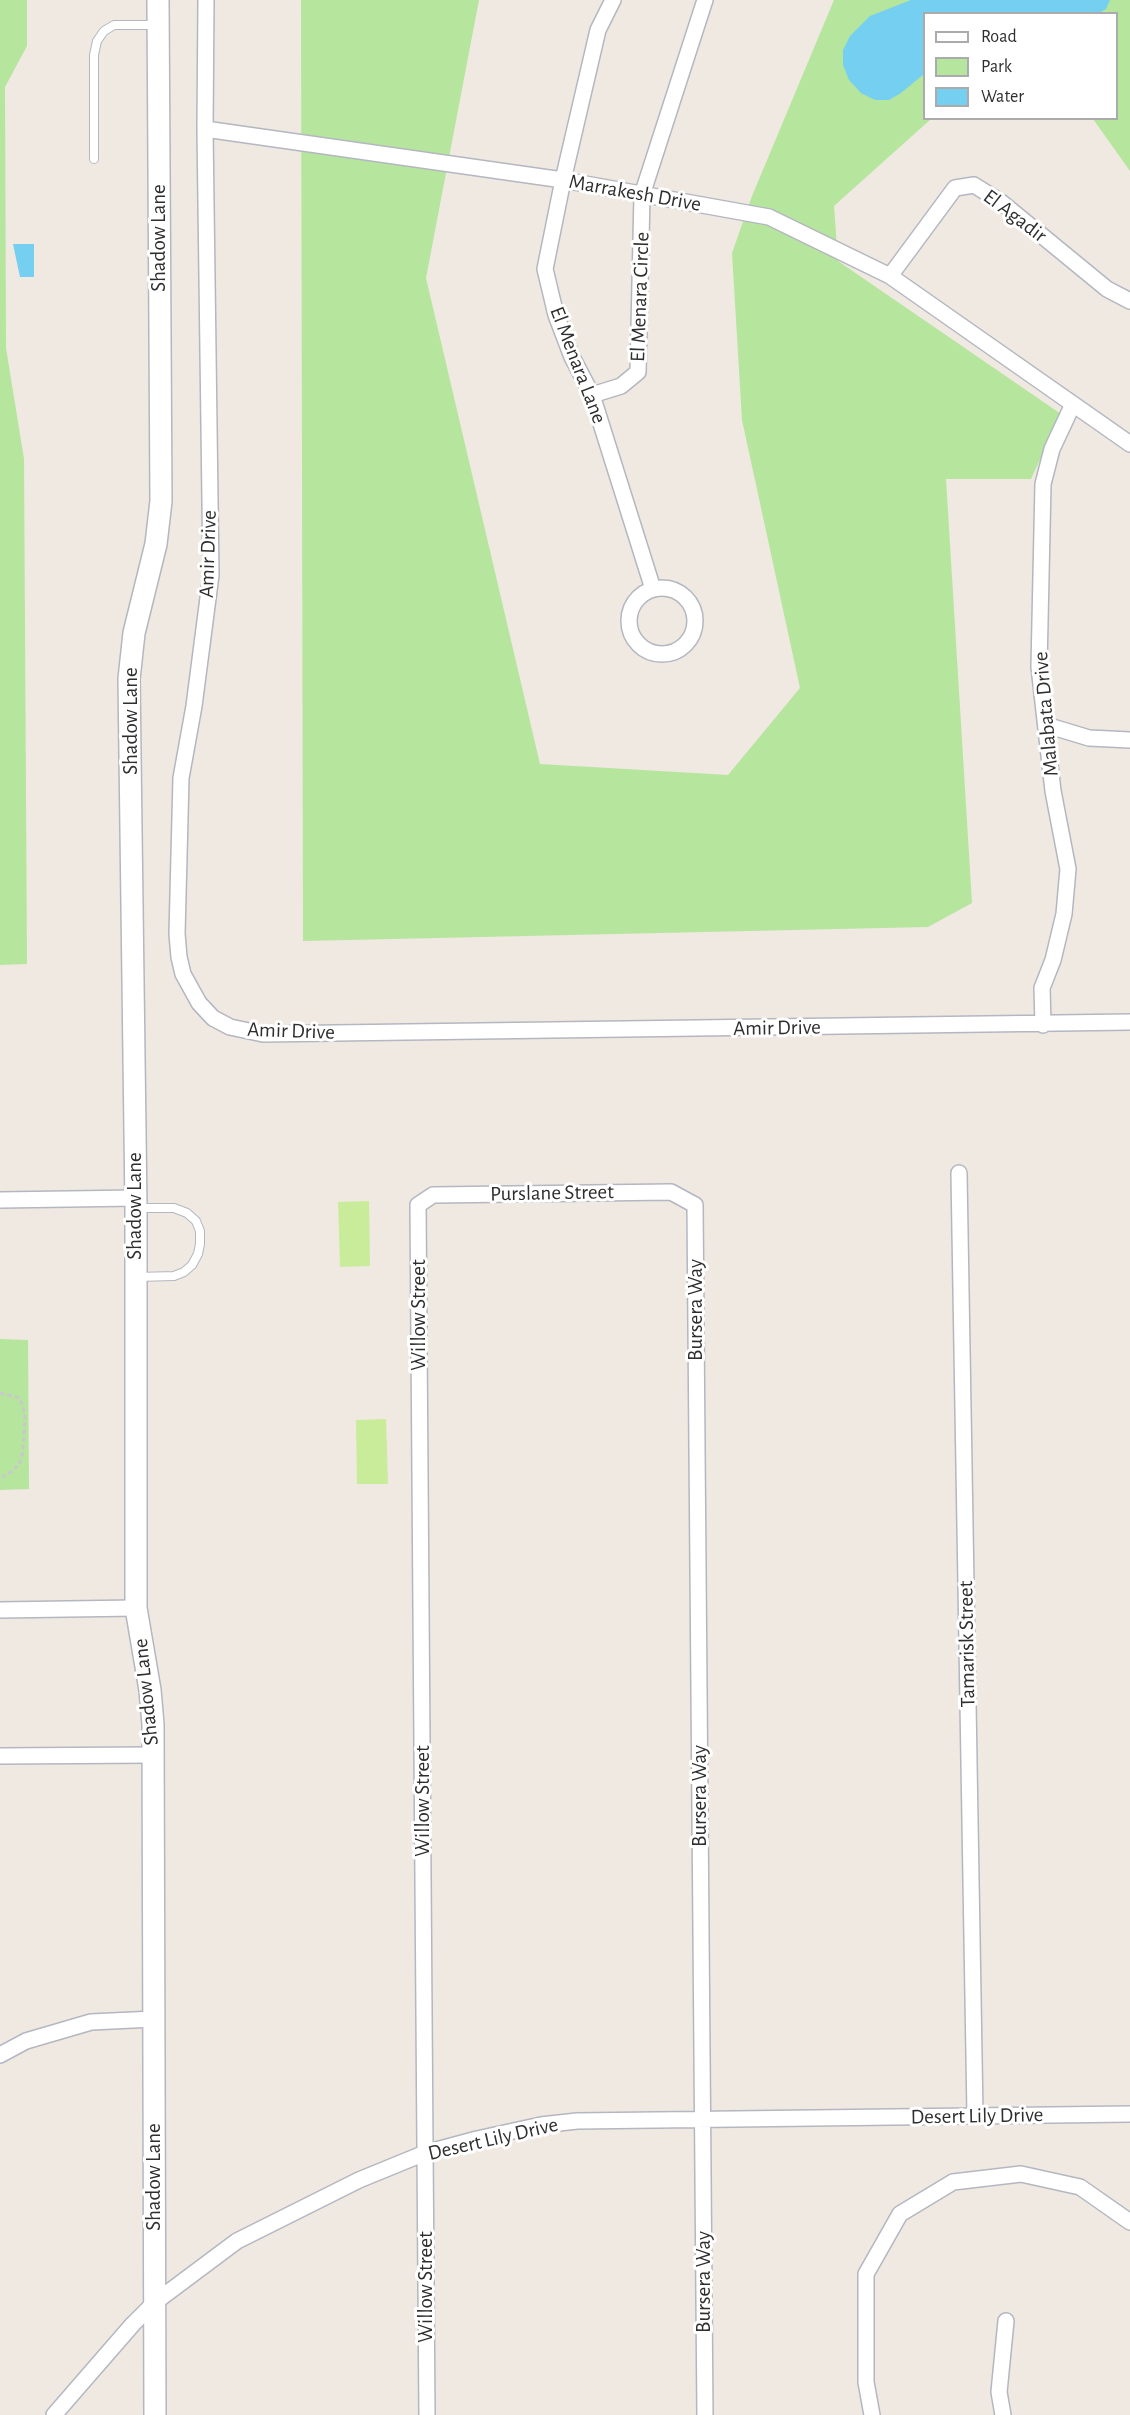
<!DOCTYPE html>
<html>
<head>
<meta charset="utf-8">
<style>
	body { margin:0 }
	#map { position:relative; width:1130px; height:2415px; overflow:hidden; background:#efe9e1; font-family:"Alegreya Sans",sans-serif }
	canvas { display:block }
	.legend { position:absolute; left:923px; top:12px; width:195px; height:108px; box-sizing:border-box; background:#fff; border:2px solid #ababab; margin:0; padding:8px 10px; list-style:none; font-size:18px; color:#2e2e2e }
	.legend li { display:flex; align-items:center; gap:12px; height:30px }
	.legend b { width:30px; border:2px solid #ababab }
</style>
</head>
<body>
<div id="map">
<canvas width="1130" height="2415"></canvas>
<ul class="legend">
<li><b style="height:8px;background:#fff"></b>Road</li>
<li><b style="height:16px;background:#b6e59e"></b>Park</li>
<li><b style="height:16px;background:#75cff0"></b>Water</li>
</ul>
</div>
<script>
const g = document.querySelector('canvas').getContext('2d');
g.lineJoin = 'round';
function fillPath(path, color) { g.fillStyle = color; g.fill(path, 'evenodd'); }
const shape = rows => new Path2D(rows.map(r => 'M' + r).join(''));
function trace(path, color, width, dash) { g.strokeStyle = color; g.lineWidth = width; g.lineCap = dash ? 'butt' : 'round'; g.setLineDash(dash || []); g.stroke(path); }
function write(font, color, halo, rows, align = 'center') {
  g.font = font + ' "Alegreya Sans",sans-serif'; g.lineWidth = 6; g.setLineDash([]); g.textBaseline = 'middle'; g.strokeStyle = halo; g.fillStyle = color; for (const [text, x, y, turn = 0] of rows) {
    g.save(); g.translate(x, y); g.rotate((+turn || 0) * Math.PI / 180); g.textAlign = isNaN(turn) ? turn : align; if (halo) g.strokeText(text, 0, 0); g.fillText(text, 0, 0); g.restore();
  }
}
fillPath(shape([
	[0,0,27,0,27,46,5,87,6,348,24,459,27,964,0,965],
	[301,0,479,0,426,278,540,764,728,775,800,688,742,420,732,253,752,196,834,0,1130,0,1130,171,1093,119,1116,118,1116,14,924,14,924,118,931,119,834,206,838,261,1061,414,1031,479,946,479,972,903,928,927,303,941],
	[0,1339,28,1340,29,1489,0,1490]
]), '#b6e59e');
fillPath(shape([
	[369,1201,370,1266,340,1267,338,1202],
	[386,1419,388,1484,357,1484,356,1420]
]), '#c9ec9a');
fillPath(shape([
	[911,0,1110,0,1106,9,1099,13,924,14,924,74,901,93,889,100,875,100,861,93,849,80,843,65,843,50,850,36,870,16],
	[13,244,34,244,34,277,20,277]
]), '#75cff0');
const lane = shape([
	[94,159,94,55,97,41,104,31,114,25,156,25],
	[137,1277,174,1276,184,1272,192,1265,198,1254,200,1244,200,1231,196,1221,187,1213,174,1208,137,1208]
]);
const street = shape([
	[206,0,205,129,211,575,194,706,181,778,177,934,179,957,183,974,199,1003,213,1018,230,1027,263,1034,1130,1022],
	[613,0,598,30,563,180,545,269,556,315,572,357,592,395,653,589],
	[205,129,563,180,769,217,890,276,1130,444],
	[890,276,955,188,974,185,1001,202,1107,289,1130,301],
	[592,395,621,386,638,372,642,195,705,0],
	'629 621a33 33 0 1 1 66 0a33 33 0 1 1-66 0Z',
	[1046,725,1089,738,1130,740],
	[1043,1025,1042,988,1053,960,1064,914,1068,869,1053,791,1039,667,1043,484,1052,449,1073,404],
	[959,1173,975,2115],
	[0,1200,136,1198],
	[0,1610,136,1608],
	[0,1756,153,1755],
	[0,2055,26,2041,91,2022,154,2019],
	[54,2415,133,2324,154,2303,237,2241,359,2180,425,2153,477,2139,541,2125,577,2121,1130,2114],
	[427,2415,418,1205,433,1195,671,1192,695,1205,705,2415],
	[872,2415,866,2382,866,2274,900,2214,953,2182,1021,2174,1080,2187,1130,2222],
	[1003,2415,999,2392,1006,2321]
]);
const secondary = shape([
	[155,2415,153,1724,150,1690,136,1608,136,1208,129,679,134,633,156,544,161,501,158,0]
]);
trace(lane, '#b4b7c1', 10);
trace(street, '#b4b7c1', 18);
trace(secondary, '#b4b7c1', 24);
trace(shape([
	[0,1393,19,1398,23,1406,25,1417,23,1452,20,1462,13,1471,0,1478]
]), '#c9c9c9', 3, [4.5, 3]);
trace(lane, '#fff', 8);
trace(street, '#fff', 15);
trace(secondary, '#fff', 21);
write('21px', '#2e2e2e', '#fff', [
	["Marrakesh Drive",635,193,10],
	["El Agadir",1015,216,37],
	["Shadow Lane",159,238,-90],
	["El Menara Circle",640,297,-88],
	["El Menara Lane",578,365,69],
	["Amir Drive",208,554,-88],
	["Malabata Drive",1046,714,-95],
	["Shadow Lane",131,721,-90],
	["Amir Drive",777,1028,-1],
	["Amir Drive",291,1031,2],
	["Purslane Street",552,1193,-1],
	["Shadow Lane",135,1206,-90],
	["Bursera Way",696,1310,-90],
	["Willow Street",419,1315,-90],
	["Tamarisk Street",967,1644,-91],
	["Shadow Lane",146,1692,-96],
	["Bursera Way",700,1796,-90],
	["Willow Street",423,1801,-90],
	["Desert Lily Drive",977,2116,-1],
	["Desert Lily Drive",493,2139,-13],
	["Shadow Lane",154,2177,-90],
	["Bursera Way",704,2282,-90],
	["Willow Street",426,2287,-90]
]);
</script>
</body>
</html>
